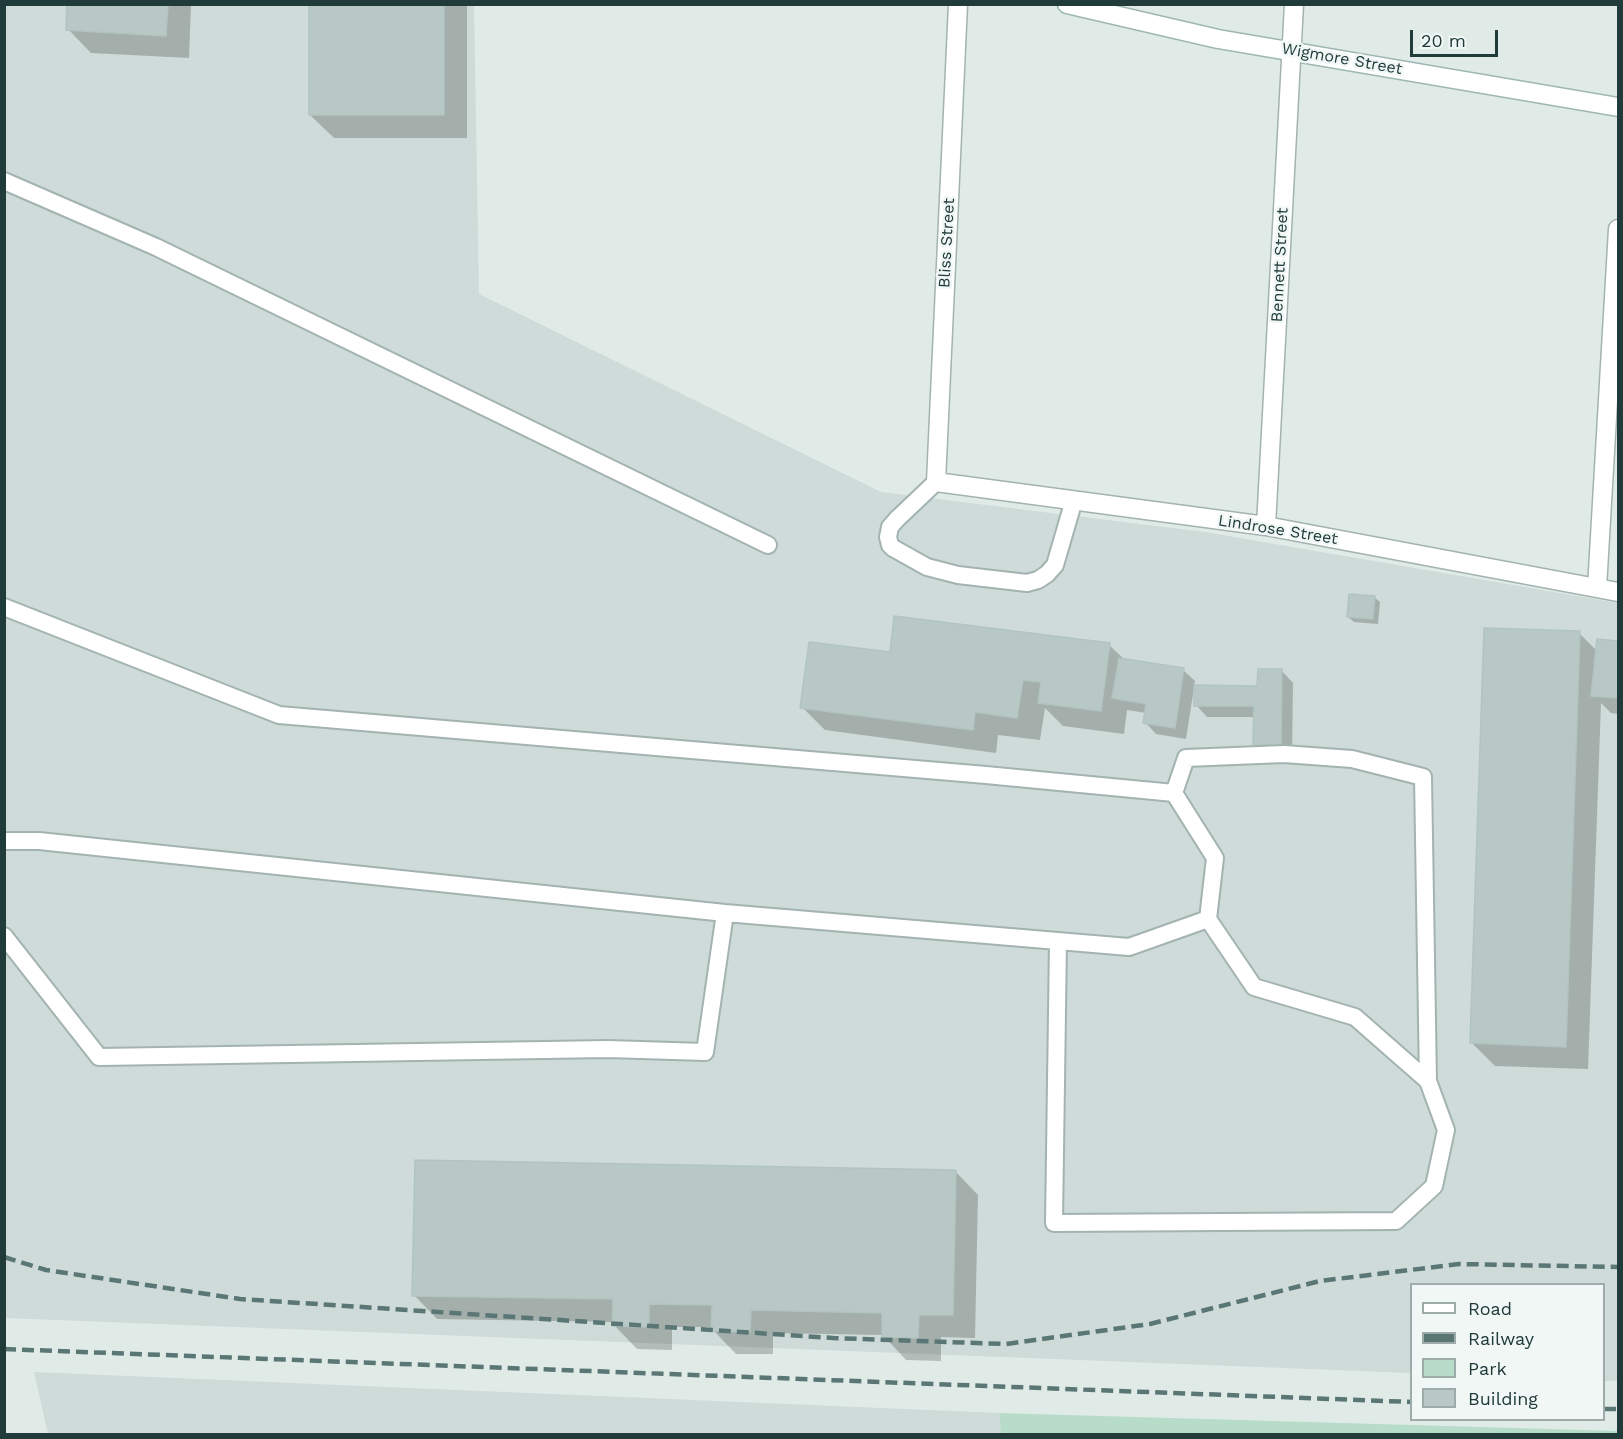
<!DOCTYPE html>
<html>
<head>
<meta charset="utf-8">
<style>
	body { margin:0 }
	#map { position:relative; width:1623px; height:1439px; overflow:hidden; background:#e0ebe8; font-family:"Work Sans",sans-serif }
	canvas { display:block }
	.frame { position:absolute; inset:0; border:6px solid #203b3a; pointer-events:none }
	.legend { position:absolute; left:1410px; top:1283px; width:195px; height:138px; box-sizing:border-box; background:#f0f7f5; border:2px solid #9dacaa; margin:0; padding:8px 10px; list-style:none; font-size:18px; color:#203b3a }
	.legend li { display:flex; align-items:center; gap:12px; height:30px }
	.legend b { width:30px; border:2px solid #9dacaa }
	.scale { position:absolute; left:1410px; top:30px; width:88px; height:27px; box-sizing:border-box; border:3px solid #203b3a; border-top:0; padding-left:8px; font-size:18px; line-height:21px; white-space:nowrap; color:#203b3a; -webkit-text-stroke:4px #f0f7f5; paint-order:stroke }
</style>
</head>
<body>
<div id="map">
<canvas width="1623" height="1439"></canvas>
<div class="frame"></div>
<ul class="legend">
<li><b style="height:8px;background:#fff"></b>Road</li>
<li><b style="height:8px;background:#5b7775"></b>Railway</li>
<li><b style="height:16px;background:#b8dcca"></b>Park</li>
<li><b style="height:16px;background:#b8c8c5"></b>Building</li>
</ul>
<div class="scale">20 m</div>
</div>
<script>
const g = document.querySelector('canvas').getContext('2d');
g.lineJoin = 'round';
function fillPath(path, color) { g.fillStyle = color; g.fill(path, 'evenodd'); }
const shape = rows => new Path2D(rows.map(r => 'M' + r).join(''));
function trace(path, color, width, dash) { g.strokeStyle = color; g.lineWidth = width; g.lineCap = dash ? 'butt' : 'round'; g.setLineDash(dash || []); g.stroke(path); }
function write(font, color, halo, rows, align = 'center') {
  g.font = font + ' "Work Sans",sans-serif'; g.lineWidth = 5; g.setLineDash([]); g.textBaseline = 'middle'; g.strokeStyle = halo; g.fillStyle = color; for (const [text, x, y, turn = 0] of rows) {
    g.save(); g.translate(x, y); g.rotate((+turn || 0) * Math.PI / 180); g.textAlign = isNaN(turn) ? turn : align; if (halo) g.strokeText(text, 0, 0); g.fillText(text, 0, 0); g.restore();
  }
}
fillPath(shape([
	[5,5,474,5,479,294,881,492,1205,532,1618,603,1618,1381,1604,1381,1604,1284,1412,1284,1411,1373,5,1318],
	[34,1372,999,1413,1001,1434,48,1434]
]), '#cedbd8');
fillPath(shape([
	[999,1413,1618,1431,1618,1434,1001,1434]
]), '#b8dcca');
fillPath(shape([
	[69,4,191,4,189,58,91,53,68,29],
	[310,4,467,4,467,138,334,138,310,115],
	[1374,597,1380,602,1378,624,1354,622,1348,617],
	[1579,633,1597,651,1598,640,1618,642,1618,714,1611,713,1601,703,1588,1069,1495,1066,1472,1043],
	[1109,645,1125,660,1183,670,1195,681,1194,686,1259,687,1282,671,1293,683,1292,757,1267,756,1255,745,1255,717,1207,717,1196,705,1196,688,1194,688,1186,739,1156,734,1145,722,1146,713,1127,710,1124,734,1063,726,1045,708,1040,740,998,735,996,753,825,730,802,707,891,654],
	[955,1171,978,1195,975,1338,941,1337,941,1361,906,1360,883,1335,773,1333,773,1354,736,1354,713,1330,713,1327,672,1327,672,1350,637,1349,614,1325,614,1322,437,1319,414,1295]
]), '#0003');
const building = shape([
	[67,4,168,4,166,36,66,30,67,4],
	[309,4,444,4,444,115,309,115,309,4],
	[1349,594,1375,596,1373,619,1347,617,1349,594],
	[894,616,1110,643,1101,711,1038,703,1041,682,1023,680,1017,718,975,712,973,730,800,708,809,642,890,652,894,616],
	[1484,628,1580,631,1566,1047,1470,1043,1484,628],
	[1597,639,1618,641,1618,698,1591,696,1597,639],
	[1119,658,1184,668,1175,728,1143,723,1146,704,1112,698,1119,658],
	[1258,669,1282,669,1281,746,1253,745,1254,706,1194,706,1194,685,1257,686,1258,669],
	[415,1160,956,1170,953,1315,919,1315,918,1338,882,1337,882,1313,751,1310,750,1332,711,1331,712,1305,649,1304,649,1327,612,1326,613,1299,412,1296,415,1160]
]);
fillPath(building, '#b8c8c5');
trace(building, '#b2c4c1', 1.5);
const lane = shape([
	[4,181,156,247,768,545],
	[936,482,897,519,890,527,888,537,890,545,893,548,927,567,958,575,1027,583,1038,580,1047,574,1055,565,1074,500],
	[4,607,279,715,986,775,1174,793,1215,858,1208,919,1129,947,725,913],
	[1174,793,1186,758,1284,754,1352,759,1423,777,1428,1081],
	[4,841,39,841,725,913,705,1052,608,1049,99,1057,4,936],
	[1058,941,1054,1223,1396,1221,1434,1186,1446,1130,1428,1081,1355,1017,1254,987,1208,919]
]);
const street = shape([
	[958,4,936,482,1266,526,1618,592],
	[1266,526,1294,4],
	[1597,588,1618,229]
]);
const secondary = shape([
	[1067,4,1218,39,1618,107]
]);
trace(lane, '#a3b3b0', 20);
trace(street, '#a3b3b0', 21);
trace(secondary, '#9eb7b3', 21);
trace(lane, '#fff', 16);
trace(street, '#fff', 18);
trace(secondary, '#fff', 18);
trace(shape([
	[4,1257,46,1270,240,1299,833,1338,1006,1344,1150,1324,1320,1281,1459,1264,1618,1267],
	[4,1349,1412,1402],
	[1604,1409,1618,1409]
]), '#5b7775', 4.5, [12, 6]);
write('16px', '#203b3a', '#f0f7f5', [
	["Wigmore Street",1342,59,10],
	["Bliss Street",947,243,-87],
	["Bennett Street",1280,265,-87],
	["Lindrose Street",1278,530,9]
]);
</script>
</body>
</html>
